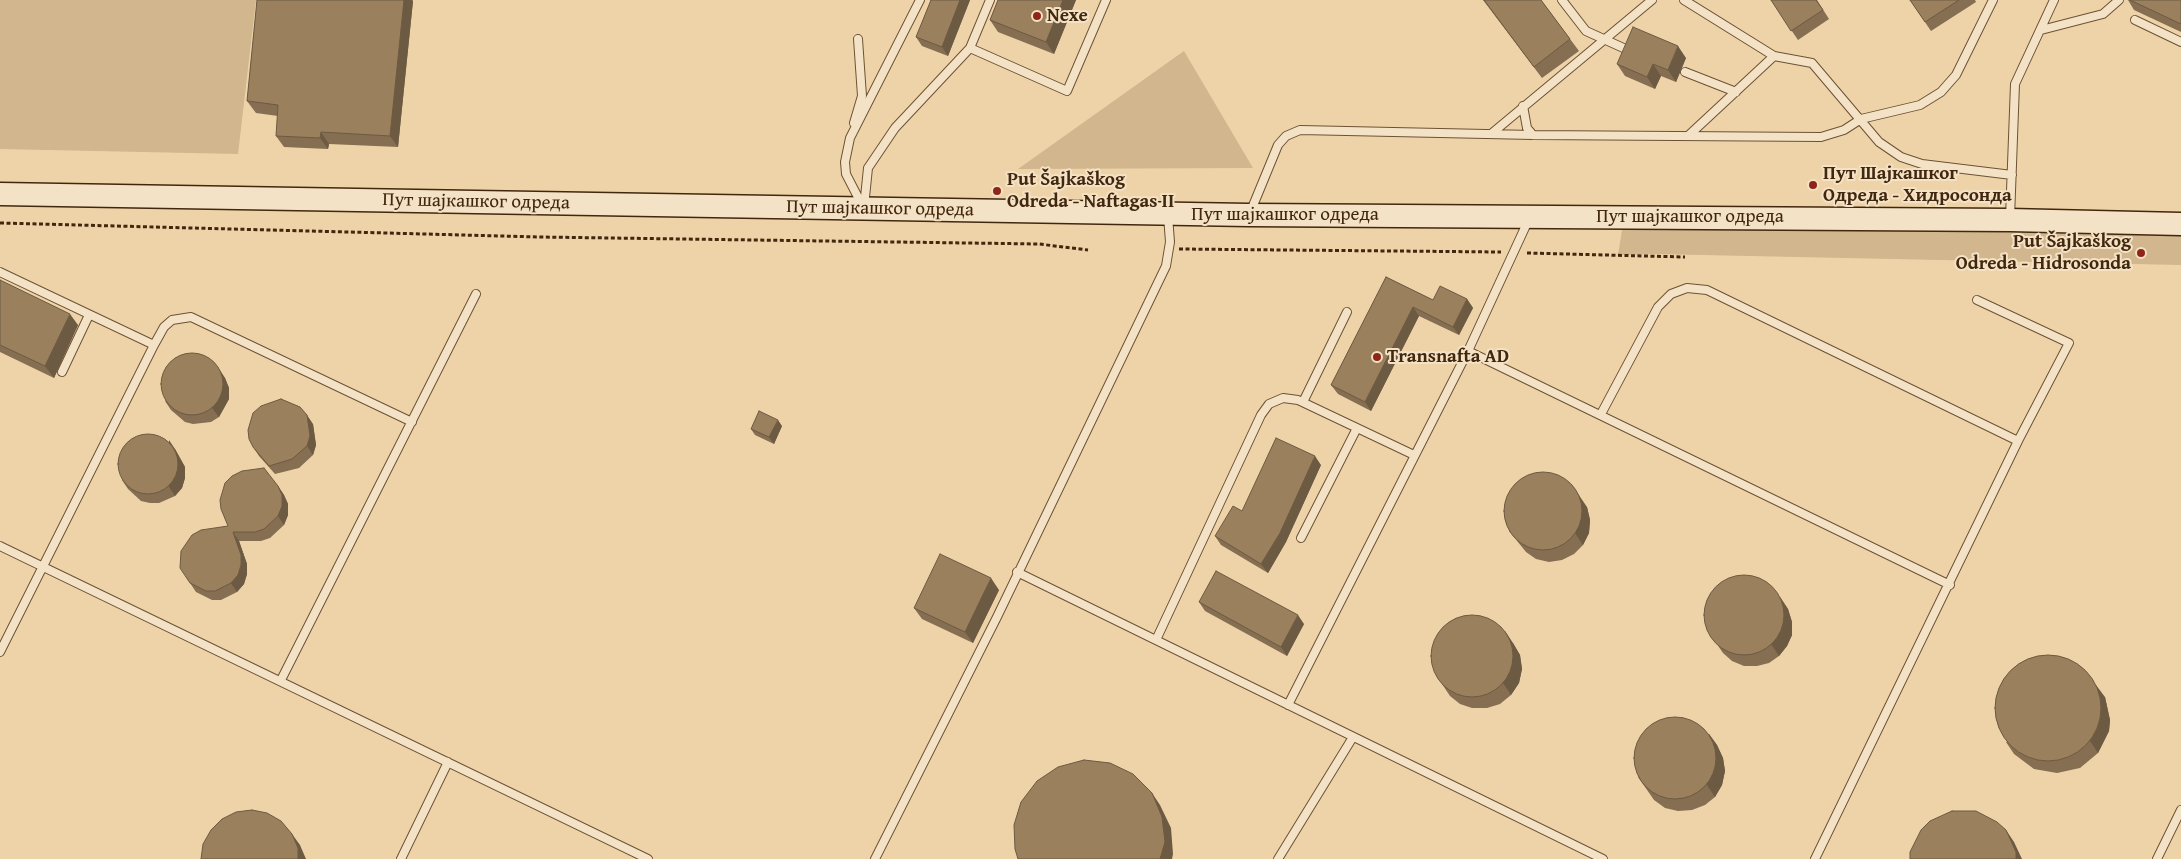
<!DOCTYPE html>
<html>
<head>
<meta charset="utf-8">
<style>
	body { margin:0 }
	canvas { display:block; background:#eed3a8 }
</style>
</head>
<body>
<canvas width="2181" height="859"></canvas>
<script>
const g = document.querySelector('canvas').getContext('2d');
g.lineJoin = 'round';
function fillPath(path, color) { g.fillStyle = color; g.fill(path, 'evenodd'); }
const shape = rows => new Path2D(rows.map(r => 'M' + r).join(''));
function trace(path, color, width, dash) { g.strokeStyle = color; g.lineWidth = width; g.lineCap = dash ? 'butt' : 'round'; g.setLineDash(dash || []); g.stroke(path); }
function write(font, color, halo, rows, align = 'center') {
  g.font = font + ' "Gentium Book Plus",serif'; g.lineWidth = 4; g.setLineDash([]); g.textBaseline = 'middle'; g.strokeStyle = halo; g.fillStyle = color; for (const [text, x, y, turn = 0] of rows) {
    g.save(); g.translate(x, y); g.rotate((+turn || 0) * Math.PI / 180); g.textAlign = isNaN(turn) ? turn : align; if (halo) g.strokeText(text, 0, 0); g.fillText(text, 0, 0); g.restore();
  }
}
fillPath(shape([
	[0,0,256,0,238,154,0,149],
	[1184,51,1253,168,1018,169],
	[1623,224,2181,236,2181,265,1654,254,1618,255]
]), '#d1b68e');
const lane = shape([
	[1562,0,1586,31,1630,51],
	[1684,0,1774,56,1812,63,1879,142,1901,157,1922,164,2012,175],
	[2135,20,2181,42],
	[2041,30,2103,14,2119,0],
	[970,48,1067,91,1106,0],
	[1685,72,1736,92],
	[1523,106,1527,128,1533,135],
	[854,123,862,96,858,39],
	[1491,134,1652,0],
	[1688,136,1774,56],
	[862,205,846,174,845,162,850,138,920,0],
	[864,207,868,168,895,128,970,48,990,0],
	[1250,213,1278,145,1286,136,1300,130,1533,135,1821,137,1844,130,1861,119,1920,105,1941,92,1956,75,1993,0],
	[2010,218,2015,84,2054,0],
	[0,272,154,345,164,327,172,320,191,317,412,422],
	[1468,351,1950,585],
	[62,372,89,315],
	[1303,402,1347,312],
	[1601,414,1658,307,1671,294,1687,288,1707,290,2018,441],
	[1301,538,1357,428],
	[0,546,648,859],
	[1017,572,1603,859],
	[1156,640,1261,415,1269,404,1283,398,1298,400,1414,455],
	[0,652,154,345],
	[281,680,476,294],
	[1288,705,1468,351,1528,221],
	[401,859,448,762],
	[875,859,997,617,1166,266,1170,242,1168,216],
	[1278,859,1353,737],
	[1815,859,2018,441,2069,343,1977,300],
	[2157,859,2181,810]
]);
const secondary = shape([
	[0,194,1249,215,2010,220,2181,224]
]);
trace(lane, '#6c5234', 10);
trace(secondary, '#41270e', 25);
trace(shape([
	[0,223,540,237,1039,244,1088,250],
	[1179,249,1501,252],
	[1527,253,1685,257]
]), '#41270e', 3, [4, 2.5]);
trace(lane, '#f4e2c6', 8);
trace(secondary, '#f4e2c6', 22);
fillPath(shape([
	[257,0,412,0,413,1,398,147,329,144,328,149,284,147,276,136,278,116,256,113,247,101],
	[931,0,970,0,948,56,922,46,916,37],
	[998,0,1076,0,1054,54,998,32,990,20],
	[1483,0,1541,0,1579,51,1542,78],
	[1771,0,1817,0,1829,19,1798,40],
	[1910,0,1975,0,1976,2,1931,31],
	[2128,0,2181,0,2181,32,2134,10],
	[1686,58,1676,82,1661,76,1655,89,1625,76,1617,64],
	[1386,277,1433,300,1467,299,1473,308,1459,335,1419,316,1371,411,1338,394,1331,385],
	[0,280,78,325,54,378,0,352],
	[219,369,225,378,229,388,229,399,219,417,211,422,193,424,185,422,171,410,165,401],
	[313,424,316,445,313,455,299,468,275,474,259,456,253,447],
	[782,426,774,444,755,435,751,429],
	[175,449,185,467,185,478,182,488,175,496,159,503,150,503,141,501,128,489,122,480],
	[1321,465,1286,542,1268,573,1221,545,1215,536,1242,511],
	[278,486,284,495,288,504,288,515,284,525,270,538,261,541,239,541,247,564,247,574,244,584,237,592,221,600,212,600,196,592,190,583,228,526],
	[1587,507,1590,520,1589,533,1583,545,1574,554,1562,560,1549,562,1536,559,1526,552,1509,531],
	[999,590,973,643,922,619,914,608],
	[1780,597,1788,609,1792,622,1792,635,1787,646,1779,656,1769,663,1757,666,1744,666,1732,661,1723,653,1708,631],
	[1199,602,1304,624,1287,656,1205,611],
	[1513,643,1520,655,1522,669,1519,683,1511,695,1500,704,1487,708,1472,708,1460,704,1450,696,1442,684],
	[2105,697,2110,720,2109,731,2098,753,2080,768,2057,773,2034,769,2014,754,2006,742],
	[1709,734,1717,745,1723,758,1725,771,1722,785,1715,797,1705,805,1692,810,1678,811,1665,808,1654,800,1638,777]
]), '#856e51');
fillPath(shape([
	[404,0,412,0,413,1,398,147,390,136],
	[960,0,970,0,948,56,942,47],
	[1063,0,1076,0,1054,54,1046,42],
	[1678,46,1686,58,1676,82,1668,70],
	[1653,64,1661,76,1655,89,1647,77],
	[321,132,329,144,328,149,320,138],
	[1467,299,1473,308,1459,335,1453,327],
	[1413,307,1419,316,1371,411,1365,402],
	[70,314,78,325,54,378,45,366],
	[219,369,225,378,229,388,229,399,219,417,212,408],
	[307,415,313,424,316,445,313,455,307,446],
	[778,420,782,426,774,444,769,437],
	[169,440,175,449,185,467,185,478,182,488,175,496,169,487],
	[1315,456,1321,465,1286,542,1268,573,1261,564],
	[1572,485,1587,507,1590,520,1589,533,1583,545,1575,533],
	[278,486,284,495,288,504,288,515,284,525,278,516],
	[233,532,239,541,247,564,247,574,244,584,237,592,231,583],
	[991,578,999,590,973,643,965,632],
	[1780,597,1788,609,1792,622,1792,635,1787,646,1779,656,1771,644],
	[1298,615,1304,624,1287,656,1281,647],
	[1505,631,1513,643,1520,655,1522,669,1519,683,1511,695,1503,683],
	[2096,685,2105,697,2110,720,2109,731,2098,753,2090,741],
	[1709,734,1717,745,1723,758,1725,771,1722,785,1715,797,1707,785],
	[1152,793,1160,805,1171,828,1173,854,1172,859,1160,859],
	[2006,830,2014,842,2022,859,2016,859],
	[292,834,300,845,306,859,298,859]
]), '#6c5a42');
const building = shape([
	[257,0,404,0,390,136,321,132,320,138,276,136,278,105,247,101,257,0],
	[931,0,960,0,942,47,916,37,931,0],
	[998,0,1063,0,1046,42,990,20,998,0],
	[1484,0,1541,0,1570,39,1534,67,1484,0],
	[1771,0,1816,0,1823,10,1791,31,1771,0],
	[1910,0,1959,0,1925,22,1910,0],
	[2130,0,2181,0,2181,24,2130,0],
	[1633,27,1678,46,1668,70,1653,64,1647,77,1617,64,1633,27],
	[1386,277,1433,300,1440,286,1467,299,1453,327,1413,307,1365,402,1331,385,1386,277],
	[0,280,70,314,45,366,0,345,0,280],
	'161 384a31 31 0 1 1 62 0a31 31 0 1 1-62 0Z',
	[281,399,300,407,307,415,310,436,307,446,292,459,269,466,253,447,249,439,248,430,253,413,261,406,281,399],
	[759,411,778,420,769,437,751,429,759,411],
	'118 464a30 30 0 1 1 60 0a30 30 0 1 1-60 0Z',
	[1276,438,1315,456,1280,533,1261,564,1215,536,1233,506,1242,511,1276,438],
	[264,468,278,486,282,495,282,506,278,516,264,529,255,532,233,532,241,555,241,565,238,575,231,583,215,591,206,591,190,583,180,568,181,551,192,535,201,530,228,526,221,509,220,500,225,483,232,476,242,471,264,468],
	'1504 511a39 39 0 1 1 78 0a39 39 0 1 1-78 0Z',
	[940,554,991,578,965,632,914,608,940,554],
	[1216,571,1298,615,1281,647,1199,602,1216,571],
	'1704 615a40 40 0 1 1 80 0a40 40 0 1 1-80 0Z',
	'1431 656a41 41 0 1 1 82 0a41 41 0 1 1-82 0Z',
	'1995 708a53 53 0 1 1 106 0a53 53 0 1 1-106 0Z',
	'1634 758a41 41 0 1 1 82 0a41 41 0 1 1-82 0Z',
	[1084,760,1110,763,1133,774,1152,793,1162,817,1165,842,1160,859,1018,859,1015,849,1014,825,1021,802,1037,781,1058,767,1084,760],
	[252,810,267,813,281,821,292,834,298,848,298,859,201,859,203,844,211,830,222,819,236,812,252,810],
	[1952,811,1976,811,1997,822,2006,830,2016,852,2016,859,1910,859,1910,852,1921,830,1930,821,1952,811]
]);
fillPath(building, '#9b805e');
trace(building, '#6c5a42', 1);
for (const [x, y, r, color] of [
	[1037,16,5,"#8f2418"],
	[1813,185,5,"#8f2418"],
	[997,191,5,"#8f2418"],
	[2141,253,5,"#8f2418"],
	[1377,357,5,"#8f2418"]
]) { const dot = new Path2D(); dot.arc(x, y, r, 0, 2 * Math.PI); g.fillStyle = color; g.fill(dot); trace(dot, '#f4e2c6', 2); }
write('bold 19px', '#41270e', '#f4e2c6', [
	["Nexe",1047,16],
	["Пут Шајкашког",1823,174],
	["Одреда - Хидросонда",1823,196],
	["Put Šajkaškog",1007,180],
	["Odreda - Naftagas II",1007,202],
	["Put Šajkaškog",2131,242,"right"],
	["Odreda - Hidrosonda",2131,264,"right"],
	["Transnafta AD",1387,357]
], 'left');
write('19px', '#41270e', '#f4e2c6', [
	["Пут шајкашког одреда",476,202,1],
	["Пут шајкашког одреда",880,209,1],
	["Пут шајкашког одреда",1285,215],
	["Пут шајкашког одреда",1690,217]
]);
</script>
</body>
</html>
